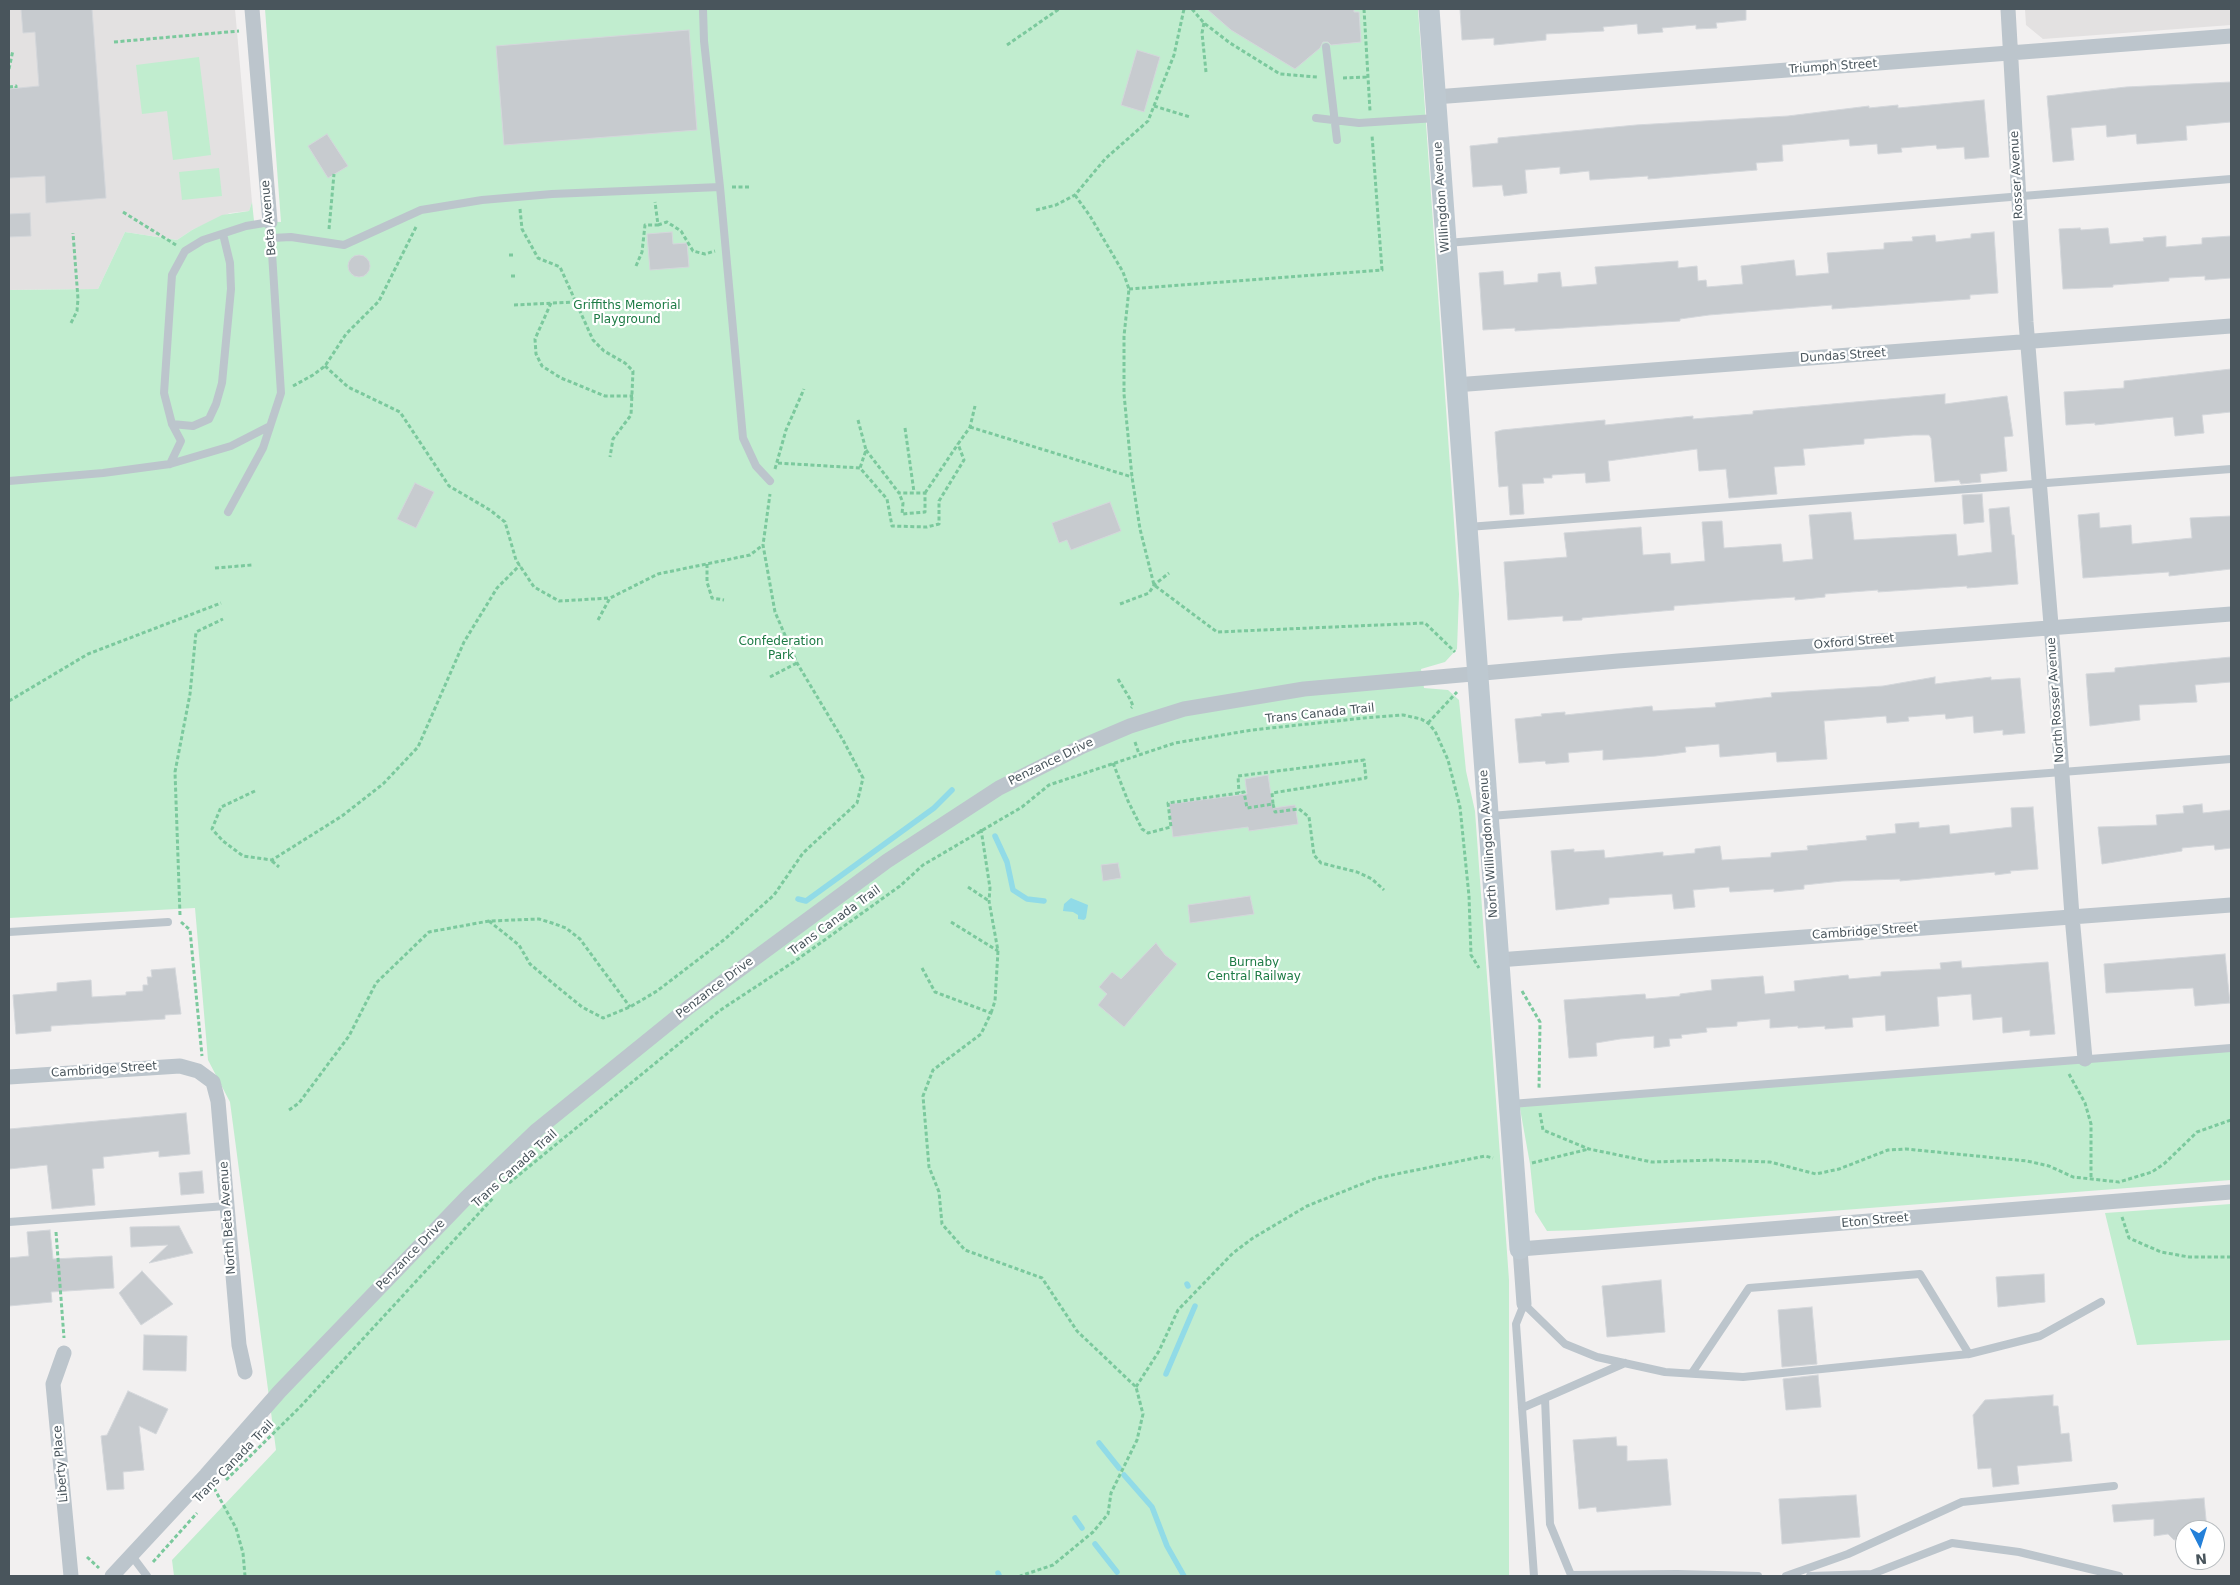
<!DOCTYPE html>
<html>
<head>
<meta charset="utf-8">
<style>
	body { margin:0 }
	#map { position:relative; width:2240px; height:1585px; overflow:hidden; background:#f2f0f0; font-family:"DejaVu Sans",sans-serif }
	canvas { display:block }
	.frame { position:absolute; inset:0; border:10px solid #49555c; pointer-events:none }
	.north { position:absolute; left:2175px; top:1520px; width:50px; height:50px; box-sizing:border-box; background:#fff; border:1px solid #b6bbbe; border-radius:50%; rotate:175deg; font-size:14px; font-weight:700; line-height:20px; text-align:center; color:#49555c }
	.north::after { content:''; display:block; margin:auto; width:18px; height:22px; background:#2480d9; clip-path:polygon(50% 0,100% 100%,50% 72%,0 100%) }
</style>
</head>
<body>
<div id="map">
<canvas width="2240" height="1585"></canvas>
<div class="frame"></div>
<div class="north">N</div>
</div>
<script>
const g = document.querySelector('canvas').getContext('2d');
g.lineJoin = 'round';
function fillPath(path, color) { g.fillStyle = color; g.fill(path, 'evenodd'); }
const shape = rows => new Path2D(rows.map(r => 'M' + r).join(''));
function trace(path, color, width, dash) { g.strokeStyle = color; g.lineWidth = width; g.lineCap = dash ? 'butt' : 'round'; g.setLineDash(dash || []); g.stroke(path); }
function write(font, color, halo, rows, align = 'center') {
  g.font = font + ' "DejaVu Sans",sans-serif'; g.lineWidth = 4.5; g.setLineDash([]); g.textBaseline = 'middle'; g.strokeStyle = halo; g.fillStyle = color; for (const [text, x, y, turn = 0] of rows) {
    g.save(); g.translate(x, y); g.rotate((+turn || 0) * Math.PI / 180); g.textAlign = isNaN(turn) ? turn : align; if (halo) g.strokeText(text, 0, 0); g.fillText(text, 0, 0); g.restore();
  }
}
fillPath(shape([
	[9,9,235,9,252,202,249,211,230,213,192,230,177,240,125,232,98,289,9,290],
	[2025,9,2231,9,2231,25,2043,39,2026,25]
]), '#e3e1e1');
fillPath(shape([
	[265,9,1418,9,1459,594,1457,649,1445,662,1421,669,1424,688,1448,690,1459,700,1466,771,1475,811,1509,1280,1509,1576,174,1576,172,1560,276,1450,230,1102,208,1060,195,908,9,918,9,290,98,289,125,232,177,240,192,230,222,215,249,211,252,202,254,221,281,222],
	[199,57,211,155,173,160,167,111,142,114,136,65],
	[219,168,222,196,182,200,179,172],
	[2231,1048,2231,1180,1585,1230,1547,1231,1535,1212,1530,1164,1519,1103],
	[2231,1204,2231,1340,2137,1345,2105,1213]
]), '#c1edcf');
fillPath(shape([
	[1071,898,1088,905,1086,918,1084,920,1078,919,1078,915,1073,912,1063,911,1064,904]
]), '#91dbe7');
trace(shape([
	[995,836,1007,862,1013,890,1027,899,1044,901],
	[798,899,806,901,934,808,952,790],
	[1187,1284,1188,1286],
	[1166,1374,1195,1306],
	[1099,1443,1119,1468],
	[1124,1475,1152,1507,1167,1546,1184,1576],
	[1075,1518,1082,1528],
	[1095,1544,1117,1572],
	[998,1573,999,1575]
]), '#91dbe7', 5.5);
const building = shape([
	[21,9,92,9,106,198,46,203,45,176,9,178,9,89,39,86,35,32,23,33,21,9],
	[1207,9,1354,9,1354,12,1359,12,1361,42,1331,45,1328,42,1323,42,1320,48,1295,69,1231,30,1207,9],
	[1460,9,1746,9,1746,20,1716,23,1717,28,1696,29,1696,25,1662,28,1663,32,1638,34,1637,24,1603,27,1604,31,1546,34,1546,40,1494,45,1494,38,1462,40,1460,9],
	[689,30,697,130,504,145,496,46,689,30],
	[1137,50,1160,57,1144,112,1121,105,1137,50],
	[2231,82,2231,122,2186,126,2187,140,2137,144,2136,134,2107,137,2106,125,2071,128,2074,160,2053,162,2047,96,2126,87,2231,82],
	[1984,100,1989,157,1965,159,1964,147,1937,149,1936,145,1901,148,1902,152,1878,154,1877,144,1850,146,1849,139,1782,145,1783,161,1756,163,1757,170,1648,179,1648,176,1590,180,1589,171,1560,174,1560,167,1525,170,1527,193,1504,196,1502,185,1473,187,1470,146,1498,143,1498,138,1636,125,1788,116,1869,106,1869,108,1898,105,1898,108,1984,100],
	[327,134,348,166,328,178,308,146,327,134],
	[30,213,31,236,9,237,9,214,30,213],
	[2080,228,2081,230,2108,228,2110,244,2144,241,2143,238,2166,236,2166,247,2202,244,2202,238,2231,236,2231,278,2205,280,2205,276,2169,278,2169,281,2113,285,2113,287,2063,289,2059,229,2080,228],
	[672,232,673,244,687,243,689,267,650,270,647,234,672,232],
	[1994,232,1998,293,1970,295,1970,299,1832,309,1832,305,1709,315,1680,319,1680,321,1515,331,1515,328,1483,330,1479,273,1503,271,1504,285,1538,282,1538,274,1560,272,1562,287,1597,284,1595,267,1678,261,1678,268,1697,266,1698,281,1706,280,1707,287,1743,284,1741,266,1794,260,1796,276,1829,273,1827,253,1884,249,1884,243,1913,241,1912,237,1935,235,1936,242,1971,238,1971,234,1994,232],
	'348 266a11 11 0 1 1 22 0a11 11 0 1 1-22 0Z',
	[2231,369,2231,412,2202,415,2204,433,2175,436,2173,417,2095,425,2095,423,2066,425,2064,392,2124,388,2124,381,2231,369],
	[1945,394,1945,404,2007,396,2013,436,2004,437,2007,471,1980,474,1981,482,1961,484,1959,480,1935,482,1931,438,1929,435,1913,435,1864,439,1864,444,1803,449,1805,465,1774,467,1777,494,1729,498,1726,469,1699,471,1697,449,1608,461,1610,481,1586,483,1585,473,1552,475,1552,478,1543,478,1544,483,1522,484,1524,514,1510,515,1508,486,1499,487,1495,432,1502,430,1605,420,1605,425,1693,416,1693,419,1753,414,1753,411,1945,394],
	[415,483,434,492,416,528,397,519,415,483],
	[1982,494,1984,522,1964,524,1962,495,1982,494],
	[1110,502,1121,531,1071,550,1067,540,1059,543,1052,523,1110,502],
	[2009,507,2012,535,2014,535,2018,584,1967,588,1967,586,1878,592,1878,590,1825,594,1825,597,1795,600,1795,597,1751,600,1674,606,1674,610,1582,618,1582,620,1563,621,1563,616,1508,620,1504,562,1567,557,1564,533,1641,527,1643,555,1670,553,1671,564,1705,561,1702,522,1722,521,1724,548,1781,544,1783,562,1813,559,1809,515,1851,512,1854,540,1956,534,1958,556,1992,552,1989,509,2009,507],
	[2099,513,2100,528,2131,525,2132,544,2192,538,2190,518,2231,516,2231,569,2169,576,2169,572,2083,578,2078,515,2099,513],
	[2231,657,2231,682,2195,685,2197,702,2139,705,2140,720,2090,726,2086,674,2115,672,2115,668,2231,657],
	[1935,677,1935,684,1991,677,1991,680,2020,678,2025,733,2003,735,2003,730,1974,733,1973,716,1946,719,1945,714,1908,717,1909,721,1887,723,1886,716,1824,721,1827,759,1777,762,1776,752,1720,757,1719,744,1685,747,1686,752,1656,756,1603,760,1603,750,1568,753,1569,762,1546,764,1545,761,1519,763,1515,719,1542,716,1541,714,1565,712,1565,715,1652,706,1653,711,1716,707,1715,703,1772,697,1771,693,1883,686,1935,677],
	[1268,775,1273,808,1295,805,1298,824,1249,831,1248,827,1173,837,1169,804,1247,794,1245,779,1268,775],
	[2202,804,2203,813,2231,810,2231,848,2215,850,2214,845,2182,848,2182,851,2102,864,2098,827,2157,825,2156,815,2184,813,2183,806,2202,804],
	[2033,807,2038,869,2010,871,2011,873,1995,875,1995,872,1900,881,1900,879,1842,881,1804,885,1804,889,1774,892,1774,889,1730,892,1729,887,1693,890,1695,907,1674,909,1672,894,1609,898,1609,904,1556,910,1551,851,1574,849,1574,852,1604,850,1605,858,1663,852,1663,856,1695,853,1695,849,1720,846,1722,860,1771,857,1771,853,1808,850,1807,846,1867,840,1866,836,1896,833,1895,824,1919,822,1919,828,1949,825,1950,834,2012,827,2011,808,2033,807],
	[1118,863,1121,878,1103,881,1101,865,1118,863],
	[1250,896,1254,914,1190,923,1188,905,1250,896],
	[1156,943,1165,955,1177,964,1124,1027,1098,1005,1107,994,1099,987,1112,972,1121,979,1156,943],
	[2225,954,2230,1003,2195,1006,2193,988,2106,993,2104,964,2225,954],
	[1961,961,1962,968,2048,962,2055,1034,2030,1036,2030,1030,2003,1033,2002,1017,1973,1020,1971,994,1937,997,1939,1026,1886,1031,1885,1015,1852,1018,1853,1027,1825,1029,1825,1026,1798,1028,1798,1026,1770,1028,1770,1019,1737,1022,1737,1026,1706,1028,1707,1032,1681,1035,1682,1038,1669,1039,1670,1046,1654,1048,1654,1036,1620,1039,1596,1043,1597,1056,1569,1058,1564,1000,1645,994,1646,999,1680,996,1680,994,1712,990,1711,980,1763,976,1765,994,1795,991,1794,981,1848,975,1849,979,1881,976,1881,972,1941,969,1940,963,1961,961],
	[175,968,181,1014,165,1015,165,1019,51,1026,51,1031,16,1034,13,995,57,991,57,983,91,980,92,997,126,995,126,992,143,991,143,985,148,985,147,977,152,977,151,970,175,968],
	[186,1113,190,1154,159,1157,159,1151,103,1157,104,1168,92,1169,95,1205,52,1209,47,1165,9,1169,9,1129,186,1113],
	[202,1171,204,1193,181,1195,179,1173,202,1171],
	[179,1226,193,1253,149,1263,168,1245,131,1247,130,1227,179,1226],
	[50,1230,53,1259,112,1256,114,1288,51,1292,52,1302,9,1306,9,1258,29,1256,27,1232,50,1230],
	[142,1271,173,1304,141,1325,119,1293,142,1271],
	[2044,1274,2045,1302,1998,1307,1996,1277,2044,1274],
	[1661,1280,1665,1332,1607,1337,1602,1286,1661,1280],
	[1812,1307,1817,1364,1782,1367,1778,1310,1812,1307],
	[144,1335,187,1336,186,1371,143,1370,144,1335],
	[1818,1375,1821,1407,1786,1410,1783,1379,1818,1375],
	[128,1391,168,1409,156,1434,139,1426,144,1470,123,1472,124,1489,107,1490,101,1436,107,1435,128,1391],
	[2053,1395,2053,1406,2058,1406,2061,1434,2069,1433,2072,1461,2017,1466,2019,1484,1993,1487,1991,1468,1978,1469,1973,1415,1985,1400,2053,1395],
	[1616,1437,1617,1446,1627,1446,1627,1461,1667,1459,1671,1505,1597,1512,1596,1507,1579,1509,1573,1440,1616,1437],
	[1856,1495,1860,1537,1782,1544,1779,1499,1856,1495],
	[2204,1498,2207,1530,2185,1530,2185,1538,2174,1540,2168,1534,2154,1536,2154,1519,2114,1522,2112,1505,2204,1498]
]);
fillPath(building, '#c7cbcf');
trace(building, '#d4d7db', 1);
trace(shape([
	[1192,9,1204,23,1230,43,1280,74,1317,77],
	[1364,9,1370,111],
	[1204,23,1202,33,1206,72],
	[114,42,239,31],
	[1007,45,1059,9],
	[9,69,13,50],
	[1343,78,1367,77],
	[9,87,16,86,16,88],
	[1154,106,1190,117],
	[732,187,751,187],
	[1075,195,1090,216,1123,272,1129,289,1124,336,1124,394,1132,477,1140,529,1154,585,1217,632,1425,623,1455,652],
	[520,209,522,229,538,258,560,267,593,340,604,351,625,363,633,371,631,415,613,439,610,457],
	[1036,210,1056,205,1075,195,1105,159,1148,121,1174,55,1184,9],
	[123,212,176,245],
	[658,225,667,222,681,231,693,251,705,254,715,251],
	[329,229,334,174],
	[509,255,514,255],
	[636,266,642,252,645,225,658,225,655,202],
	[511,276,516,276],
	[1129,289,1382,270,1372,135],
	[551,303,535,339,536,354,542,366,561,378,605,396,633,396],
	[514,305,574,302],
	[71,323,77,311,78,299,73,233],
	[325,366,348,387,400,412,449,486,490,510,505,522,516,560,534,587,559,601,610,598],
	[293,386,313,375,325,366,346,334,379,301,416,227],
	[858,420,866,450,860,468],
	[970,427,1132,477],
	[905,428,914,492],
	[866,450,899,493,925,493,925,512,902,514,903,503,899,493],
	[778,463,860,468,887,499,892,526,927,527,939,524,939,501,964,460,958,444,970,427,975,406],
	[775,469,786,430,804,389],
	[925,493,958,444],
	[707,564,707,582,712,598,724,600],
	[215,568,252,565],
	[1120,604,1149,593,1154,585,1169,573],
	[598,620,610,598,658,574,750,555,763,545],
	[770,677,797,663],
	[1118,679,1130,699,1133,706,1131,708],
	[9,701,88,654,221,603],
	[1428,723,1457,692],
	[1135,742,1139,754],
	[1113,763,1128,801,1142,829,1148,833,1171,827,1168,803,1239,793,1244,792,1247,808,1273,804,1272,793,1366,778,1364,760,1238,776,1239,793],
	[255,791,221,807,212,829,223,841,243,856,272,860,342,816,383,784,418,747,464,642,497,588,520,565],
	[1273,804,1275,812,1299,809,1309,817,1314,855,1321,863,1357,872,1372,879,1384,890],
	[981,829,990,888,989,901,998,951,995,1001,991,1013],
	[272,861,279,867],
	[968,887,989,901],
	[180,915,175,772,190,694,196,632,223,619],
	[489,921,519,945,530,964,555,985,582,1007,603,1018,630,1007,657,991,725,939,774,895,803,853,857,803,863,778,843,740,797,663,775,612,763,545,770,494],
	[181,922,190,930,202,1056],
	[951,922,998,951],
	[922,968,935,992,991,1013,981,1034,933,1070,923,1096,929,1167,939,1192,942,1224,965,1250,1042,1278,1077,1331,1136,1387,1143,1414,1137,1440,1111,1493,1108,1514,1093,1532,1053,1565,1020,1576],
	[1522,991,1540,1022,1539,1090],
	[2069,1074,2085,1103,2091,1124,2091,1178],
	[289,1110,299,1103,349,1036,376,983,429,932,489,921,539,919,552,923,566,928,580,939,630,1007],
	[1540,1113,1543,1130,1589,1149,1652,1162,1716,1160,1770,1162,1816,1174,1839,1169,1888,1150,1906,1149,2027,1161,2049,1166,2073,1177,2119,1182,2152,1172,2165,1163,2197,1132,2231,1120],
	[1532,1163,1589,1149],
	[509,1183,719,1011,798,959,900,886,923,865,1022,807,1049,785,1175,743,1252,730,1364,718,1403,715,1421,719,1428,723,1435,731,1448,760,1460,807,1469,896,1471,955,1479,968],
	[2122,1217,2129,1238,2161,1252,2189,1257,2231,1257],
	[56,1232,64,1338],
	[1136,1387,1159,1351,1178,1310,1233,1253,1253,1238,1307,1206,1377,1178,1485,1156,1493,1158],
	[226,1480,300,1407,493,1198],
	[214,1488,236,1528,243,1553,245,1576],
	[87,1557,99,1568],
	[153,1562,197,1513]
]), '#7bc99d', 3, [4, 2.5]);
trace(shape([
	[703,9,704,41,720,187,743,438,756,466,770,481],
	[1326,47,1337,140],
	[1316,118,1359,123,1436,118],
	[272,238,291,237,344,245,421,210,482,200,552,194,720,187],
	[1447,243,2231,179],
	[172,424,193,426,209,419,216,404,222,383,231,289,230,263,223,234],
	[170,464,181,441,172,424,164,393,172,275,185,251,203,240,246,226,270,222,281,393,263,448,228,512],
	[9,481,103,473,170,464,231,446,270,426],
	[1468,527,2231,469],
	[1490,816,2231,759],
	[9,932,168,922],
	[1511,1104,2231,1048],
	[9,1222,226,1206],
	[1692,1373,1749,1288,1920,1274,1969,1354],
	[1545,1398,1550,1524,1571,1575,1677,1574,1758,1576],
	[1522,1408,1625,1363],
	[132,1556,147,1576],
	[1534,1576,1516,1324,1524,1304,1565,1344,1597,1357,1665,1372,1743,1377,1969,1354,2040,1336,2101,1302],
	[1786,1576,1848,1554,1962,1502,2114,1486],
	[1810,1576,1872,1574,1952,1543,2019,1552,2119,1576]
]), '#bcc5cc', 8);
trace(shape([
	[252,9,270,222],
	[2008,9,2026,322,2054,661,2072,916,2085,1059],
	[1435,97,2231,36],
	[1455,385,2231,326],
	[1498,960,2231,905],
	[9,1077,180,1066,198,1071,213,1082,218,1101,239,1345,245,1372],
	[1524,1304,1520,1249,2231,1192],
	[64,1353,53,1384,71,1576],
	[112,1576,206,1475,280,1391,466,1198,537,1130,689,1007,887,861,999,788,1083,746,1130,726,1184,709,1304,689,1618,661,2231,614]
]), '#bcc5cc', 15);
trace(shape([
	[1429,9,1520,1249]
]), '#bdc8d0', 21);
write('12px', '#49555c', '#fff', [
	["Triumph Street",1833,67,-4],
	["Rosser Avenue",2017,175,-93],
	["Willingdon Avenue",1442,197,-94],
	["Beta Avenue",269,218,-95],
	["Dundas Street",1843,356,-4],
	["Oxford Street",1854,642,-5],
	["North Rosser Avenue",2056,700,-94],
	["Trans Canada Trail",1320,714,-6],
	["Penzance Drive",1051,762,-26],
	["North Willingdon Avenue",1489,844,-94],
	["Trans Canada Trail",835,921,-36],
	["Cambridge Street",1865,932,-4],
	["Penzance Drive",715,988,-37],
	["Cambridge Street",104,1070,-4],
	["Trans Canada Trail",515,1169,-42],
	["North Beta Avenue",228,1218,-94],
	["Eton Street",1875,1221,-5],
	["Penzance Drive",411,1255,-46],
	["Trans Canada Trail",234,1462,-46],
	["Liberty Place",61,1464,-95]
]);
write('12px', '#1d7b45', '#fff', [
	["Griffiths Memorial",627,306],
	["Playground",627,320],
	["Confederation",781,642],
	["Park",781,656],
	["Burnaby",1254,963],
	["Central Railway",1254,977]
]);
</script>
</body>
</html>
